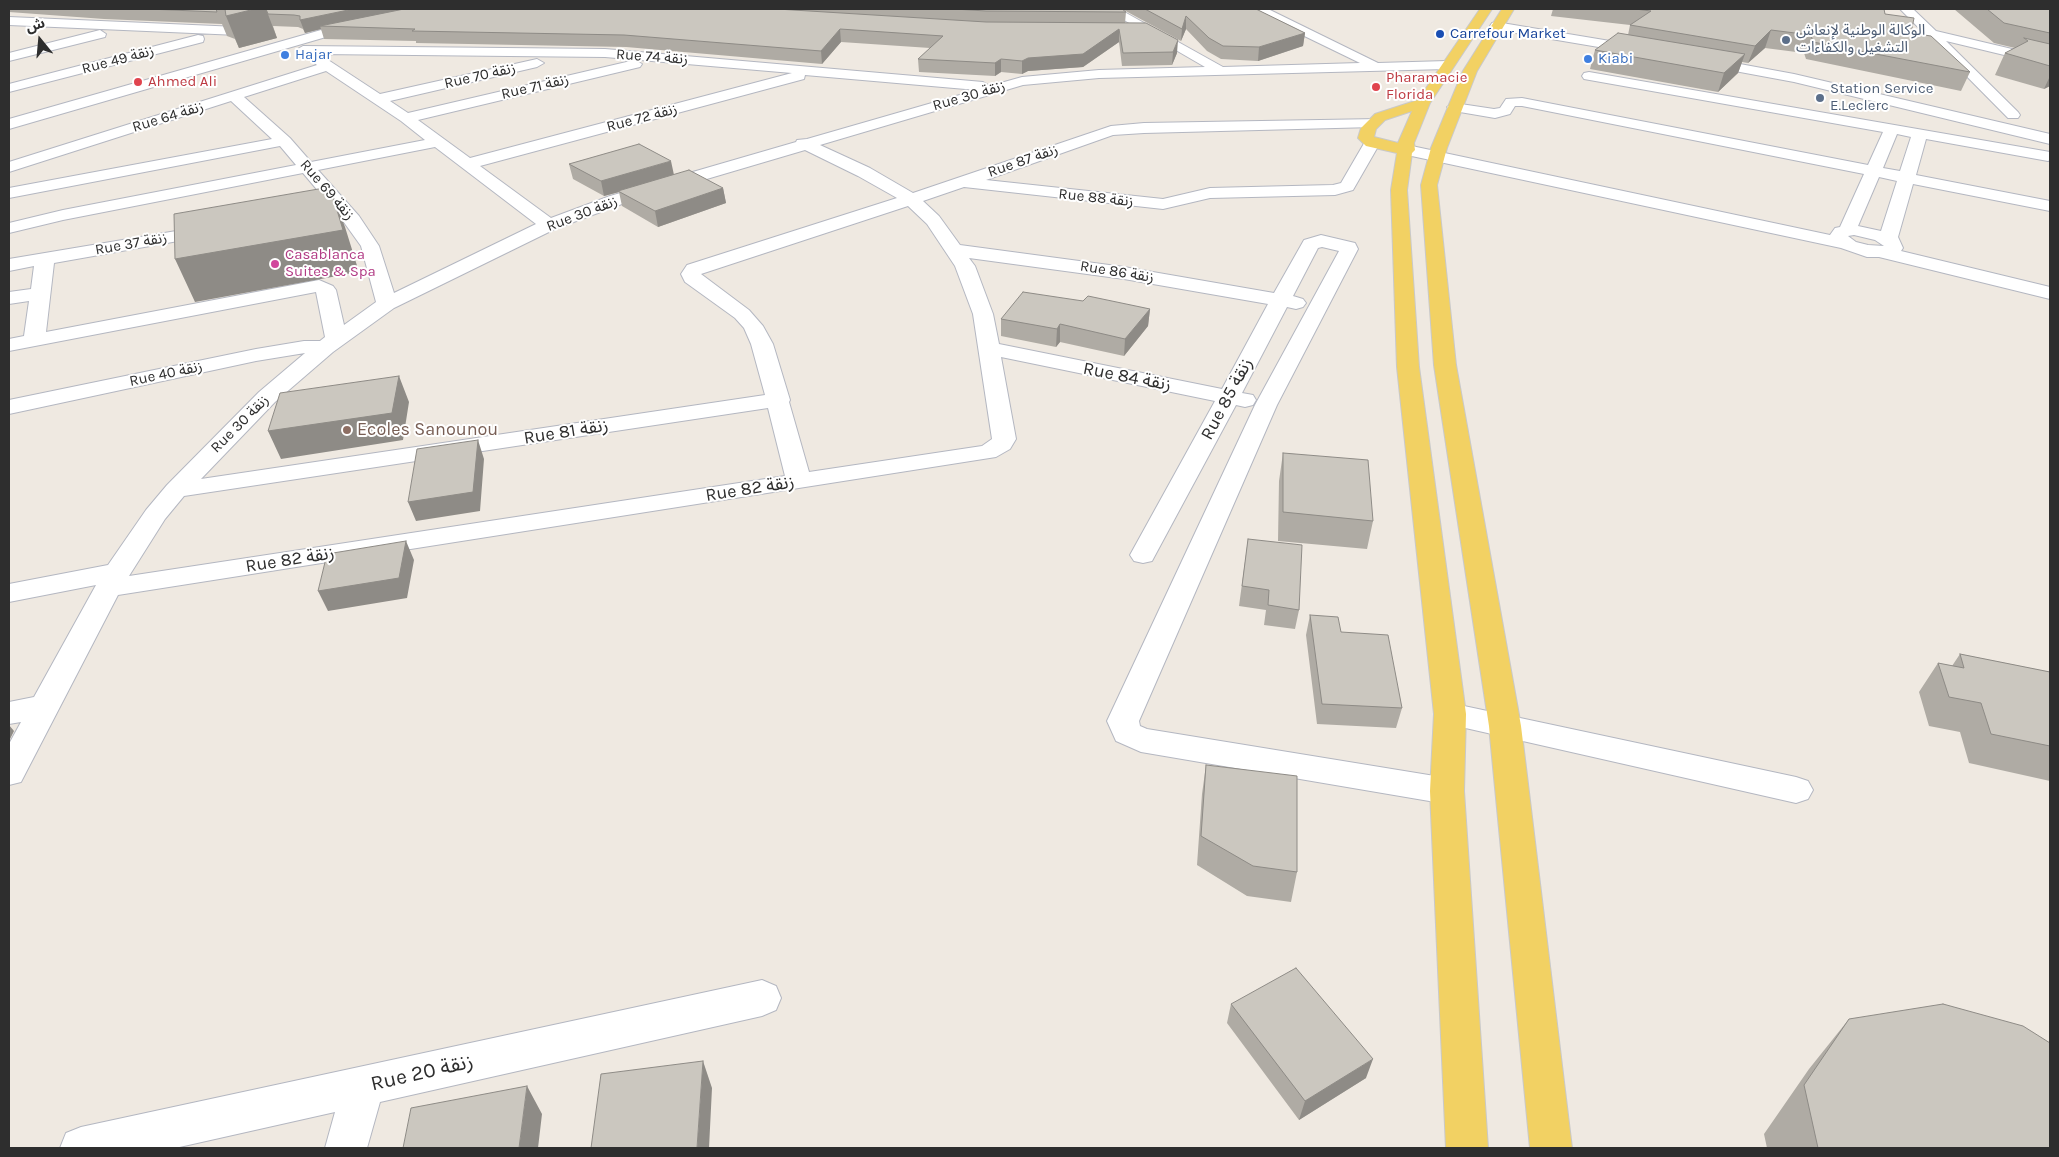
<!DOCTYPE html>
<html>
<head>
<meta charset="utf-8">
<style>
	body { margin:0 }
	#map { position:relative; width:2059px; height:1157px; overflow:hidden; background:#efe9e1; font-family:Karla,"Noto Sans Arabic",sans-serif }
	canvas { display:block }
	.frame { position:absolute; inset:0; border:10px solid #2e2e2e; pointer-events:none }
	.north { position:absolute; left:15px; top:15px; width:50px; height:50px; -webkit-text-stroke:4px #fff; paint-order:stroke; rotate:343deg; font-size:14px; font-weight:700; line-height:20px; text-align:center; color:#2e2e2e }
	.north::after { content:''; display:block; margin:auto; width:18px; height:22px; background:#2e2e2e; clip-path:polygon(50% 0,100% 100%,50% 72%,0 100%) }
</style>
</head>
<body>
<div id="map">
<canvas width="2059" height="1157"></canvas>
<div class="frame"></div>
<div class="north">ش</div>
</div>
<script>
const g = document.querySelector('canvas').getContext('2d');
g.lineJoin = 'round';
const shape = rows => new Path2D(rows.map(r => 'M' + r).join(''));
function trace(path, color, width, dash) { g.strokeStyle = color; g.lineWidth = width; g.lineCap = dash ? 'butt' : 'round'; g.setLineDash(dash || []); g.stroke(path); }
function fillPath(path, color) { g.fillStyle = color; g.fill(path, 'evenodd'); }
function write(font, color, halo, rows, align = 'center') {
  g.font = font + ' Karla,"Noto Sans Arabic",sans-serif'; g.lineWidth = 4; g.setLineDash([]); g.textBaseline = 'middle'; g.strokeStyle = halo; g.fillStyle = color; for (const [text, x, y, turn = 0] of rows) {
    g.save(); g.translate(x, y); g.rotate((+turn || 0) * Math.PI / 180); g.textAlign = isNaN(turn) ? turn : align; if (halo) g.strokeText(text, 0, 0); g.fillText(text, 0, 0); g.restore();
  }
}
const minor = shape([
	[1105,9,1119,9,1223,67,1360,63,1255,12,1253,9,1268,9,1378,63,1447,61,1454,65,1447,69,1099,78,1023,85,820,145,870,168,913,193,1111,126,1144,123,1379,119,1382,122,1379,125,1374,127,1144,133,1113,135,986,180,1163,199,1210,188,1333,185,1341,183,1366,140,1378,140,1380,143,1353,190,1335,195,1210,198,1163,209,964,187,923,201,939,216,960,245,1124,267,1274,293,1304,240,1321,235,1355,243,1358,249,1277,405,1139,721,1140,726,1147,729,1447,778,1459,782,1464,791,1459,800,1447,804,1141,752,1116,741,1107,721,1255,405,1339,251,1322,247,1318,248,1293,296,1303,299,1306,303,1303,307,1296,309,1287,307,1242,393,1253,395,1256,400,1253,405,1245,407,1236,405,1152,561,1143,563,1134,561,1130,555,1215,401,1001,357,1016,439,1010,449,996,457,118,595,21,782,9,785,9,744,21,722,9,724,9,702,34,697,96,585,9,602,9,584,108,565,146,510,167,485,259,392,305,353,256,361,9,414,9,400,256,349,304,341,320,341,325,337,316,292,9,351,9,339,24,336,29,301,9,304,9,292,31,289,34,266,9,271,9,259,212,225,218,226,221,230,218,234,212,235,54,263,46,332,319,280,333,286,336,290,344,325,376,302,361,246,338,214,301,220,295,219,292,215,295,211,330,205,303,173,63,220,9,233,9,223,63,210,296,165,280,146,9,198,9,188,272,139,231,101,9,172,9,162,317,65,307,57,310,54,298,53,296,50,303,46,605,49,983,82,990,86,1022,77,1099,70,1205,67,1105,9],
	[319,54,605,57,792,73,470,158,418,120,640,67,642,64,635,60,408,113,390,101,537,67,544,63,537,59,380,94,319,54],
	[326,71,401,121,425,140,311,162,290,138,244,97,326,71],
	[805,75,977,90,807,139,797,140,796,142,610,196,551,218,480,166,804,79,805,75],
	[435,147,536,224,394,293,379,246,359,216,318,170,435,147],
	[805,150,858,176,897,198,687,265,681,274,685,282,735,318,744,328,751,344,765,395,201,479,275,402,333,352,394,308,555,229,622,204,805,150],
	[908,206,927,224,955,266,973,314,992,439,982,446,809,472,789,402,790,400,773,344,763,326,749,310,701,274,908,206],
	[969,258,1124,279,1268,304,1222,389,999,344,993,314,975,266,969,258],
	[768,408,785,476,129,576,165,519,184,496,768,408],
	[1900,9,1913,9,1936,31,2050,58,2050,66,1946,41,2018,112,2020,115,2018,118,2008,118,1900,9],
	[9,17,261,28,267,32,261,36,9,25,9,17],
	[1496,22,1640,46,1647,50,1640,54,1492,29,1490,26,1492,23,1496,22],
	[100,30,106,34,105,37,9,61,9,53,100,30],
	[321,30,327,34,326,37,9,129,9,119,321,30],
	[198,35,203,36,204,39,203,42,9,92,9,84,198,35],
	[1702,57,1794,74,2050,134,2050,144,1794,82,1697,64,1695,61,1697,58,1702,57],
	[1589,72,2050,152,2050,160,2048,161,1926,139,1916,175,2050,201,2050,211,1913,184,1898,237,1903,248,1901,251,2050,287,2050,299,1879,257,1867,257,1841,248,1407,155,1399,150,1407,145,1830,235,1835,228,1840,227,1864,174,1522,106,1515,106,1510,114,1495,118,1454,111,1447,107,1454,103,1494,109,1500,108,1506,99,1522,98,1868,165,1883,132,1584,79,1582,76,1584,73,1589,72],
	[1897,134,1911,137,1900,171,1883,168,1897,134],
	[1879,177,1897,181,1881,231,1858,226,1879,177],
	[1854,235,1875,240,1884,246,1868,245,1856,242,1848,236,1854,235],
	[1450,703,1796,777,1808,781,1813,790,1808,799,1796,803,1439,722,1434,714,1439,706,1450,703],
	[762,980,776,986,781,998,776,1010,762,1016,380,1102,367,1148,325,1148,335,1112,175,1148,60,1148,66,1133,81,1127,762,980]
]);
const major = shape([
	[1480,9,1492,9,1430,103,1414,143,1415,150,1412,153,1407,190,1419,367,1466,714,1464,791,1488,1148,1446,1148,1430,791,1434,714,1397,367,1391,190,1397,153,1366,146,1358,138,1361,128,1375,114,1418,100,1480,9],
	[1412,111,1398,143,1374,137,1376,129,1385,120,1412,111],
	[1502,9,1514,9,1477,71,1447,148,1437,185,1456,365,1521,726,1572,1148,1530,1148,1489,726,1434,365,1421,185,1431,148,1463,71,1502,9]
]);
trace(minor, '#b4b7c1', 2);
trace(major, '#c9c9c9', 2);
fillPath(minor, '#fff');
fillPath(major, '#f2d163');
fillPath(shape([
	[9,9,1122,9,1126,12,1125,23,1177,53,1172,65,1122,66,1119,42,1083,67,1028,71,1022,74,1001,72,995,76,919,72,918,59,930,48,841,42,822,64,626,47,416,43,416,41,324,39,321,29,305,33,303,29,298,27,273,26,277,38,239,48,235,39,227,36,222,24,104,19,9,12],
	[1122,9,1256,9,1305,33,1303,46,1258,61,1221,59,1207,51,1186,29,1181,41],
	[1553,9,1884,9,1885,14,1911,33,1970,72,1961,91,1806,59,1804,53,1765,48,1748,63,1742,62,1738,73,1718,92,1590,69,1595,50,1628,35,1630,25,1551,16],
	[1954,9,2050,9,2050,86,2044,89,1995,75,2005,53,2015,48,1994,43],
	[569,164,674,175,723,188,726,203,658,227,622,206,619,192,604,196,573,179],
	[1083,301,1150,309,1148,326,1124,356,1060,342,1056,347,1001,336,1001,319],
	[1283,453,1373,521,1367,549,1278,541,1279,481],
	[1248,539,1299,610,1295,629,1264,625,1266,610,1239,606],
	[1310,615,1341,632,1402,708,1396,728,1317,724,1306,635],
	[1960,654,2050,672,2050,781,1969,763,1960,732,1929,726,1919,692,1938,663,1952,666],
	[1206,765,1297,872,1291,902,1247,896,1197,865,1202,794],
	[1231,1004,1366,1078,1299,1120,1227,1023],
	[1849,1019,2050,1148,1767,1148,1764,1134,1809,1069]
]), '#afaba4');
fillPath(shape([
	[255,9,266,9,277,38,239,48,226,16],
	[353,9,413,9,320,26,321,29,305,33,300,20],
	[1186,16,1186,29,1181,41,1182,29],
	[840,29,841,42,822,64,821,51],
	[1119,29,1119,42,1083,67,1028,71,1022,74,1022,61,1028,58],
	[1771,30,1765,48,1748,63,1755,46],
	[1305,33,1303,46,1258,61,1259,47],
	[1178,40,1177,53,1172,65,1173,52],
	[1745,54,1738,73,1718,92,1724,73],
	[1001,59,1001,72,995,76,995,63],
	[2050,76,2050,86,2044,89],
	[671,161,674,175,618,191,619,192,604,196,601,181],
	[330,187,345,227,359,272,195,302,175,259],
	[723,188,726,203,658,227,655,211],
	[1150,309,1148,326,1124,356,1125,339],
	[1060,324,1060,342,1056,347,1057,329],
	[399,376,409,402,403,440,281,459,268,431],
	[478,440,484,459,480,511,416,521,408,502],
	[406,541,414,560,407,598,328,611,318,591],
	[9,725,14,731,9,741],
	[1373,1059,1366,1078,1299,1120,1305,1101],
	[703,1061,712,1088,709,1148,697,1148],
	[527,1086,542,1114,538,1148,519,1148]
]), '#8e8b86');
const building = shape([
	[148,9,216,9,217,12,148,9],
	[225,9,255,9,226,16,225,9],
	[266,9,353,9,300,20,300,16,294,15,268,14,266,9],
	[404,9,777,9,986,22,1146,23,1178,40,1173,52,1123,53,1119,29,1083,54,1028,58,1022,61,1001,59,995,63,918,59,943,36,840,29,821,51,624,35,412,31,415,29,320,26,404,9],
	[954,9,1122,9,1126,12,986,11,954,9],
	[1145,9,1256,9,1305,33,1259,47,1223,46,1209,38,1186,16,1182,29,1145,9],
	[1635,9,1884,9,1885,14,1914,18,1911,33,1931,36,1970,72,1813,42,1811,35,1771,30,1755,46,1630,25,1651,11,1635,9],
	[1987,9,2050,9,2050,33,2004,23,1987,9],
	[1618,33,1745,54,1724,73,1595,50,1618,33],
	[2024,38,2050,44,2050,66,2005,53,2028,41,2024,38],
	[639,144,671,161,601,181,569,164,639,144],
	[689,170,723,188,655,211,618,191,689,170],
	[330,187,343,230,175,259,174,214,330,187],
	[1023,292,1083,301,1088,296,1150,309,1125,339,1060,324,1057,329,1001,319,1023,292],
	[399,376,392,413,268,431,280,393,399,376],
	[478,440,473,492,408,502,417,449,478,440],
	[1283,453,1368,460,1373,521,1283,512,1283,453],
	[1248,539,1302,545,1299,610,1268,605,1269,590,1242,586,1248,539],
	[406,541,399,578,318,591,327,554,406,541],
	[1310,615,1338,617,1341,632,1388,635,1402,708,1322,704,1310,615],
	[1960,654,2050,672,2050,746,1991,734,1981,703,1949,697,1938,663,1964,668,1960,654],
	[1206,765,1297,776,1297,872,1253,866,1201,836,1206,765],
	[1296,968,1373,1059,1305,1101,1231,1004,1296,968],
	[1943,1004,2023,1026,2050,1043,2050,1148,1818,1148,1804,1085,1849,1019,1943,1004],
	[703,1061,697,1148,591,1148,601,1074,703,1061],
	[527,1086,519,1148,403,1148,411,1108,527,1086]
]);
fillPath(building, '#cbc7bf');
trace(building, '#8e8b86', 1);
for (const [x, y, r, color] of [
	[1440,34,5,"#1a4fb4"],
	[1786,40,5,"#5c6f8a"],
	[285,55,5,"#3f7fe0"],
	[1588,59,5,"#3f7fe0"],
	[138,82,5,"#e0444e"],
	[1376,87,5,"#e0444e"],
	[1820,98,5,"#5c6f8a"],
	[275,264,5,"#d1479c"],
	[347,430,5,"#8d6e63"]
]) { const dot = new Path2D(); dot.arc(x, y, r, 0, 2 * Math.PI); g.fillStyle = color; g.fill(dot); trace(dot, '#fff', 2); }
write('15px', '#4e5e75', '#fff', [
	["الوكالة الوطنية لإنعاش",1796,31],
	["التشغيل والكفاءات",1796,48],
	["Station Service",1830,89],
	["E.Leclerc",1830,106]
], 'left');
write('15px', '#164399', '#fff', [
	["Carrefour Market",1450,34]
], 'left');
write('15px', '#366cbe', '#fff', [
	["Hajar",295,55],
	["Kiabi",1598,59]
], 'left');
write('15px', '#2e2e2e', '#fff', [
	["Rue 74 زنقة",652,57,4],
	["Rue 49 زنقة",118,60,-15],
	["Rue 70 زنقة",480,76,-13],
	["Rue 71 زنقة",535,87,-13],
	["Rue 30 زنقة",969,96,-16],
	["Rue 64 زنقة",168,117,-17],
	["Rue 72 زنقة",642,118,-15],
	["Rue 87 زنقة",1023,161,-19],
	["Rue 69 زنقة",327,190,49],
	["Rue 88 زنقة",1096,198,6],
	["Rue 30 زنقة",582,214,-21],
	["Rue 37 زنقة",131,244,-10],
	["Rue 86 زنقة",1117,272,9],
	["Rue 40 زنقة",166,374,-12],
	["Rue 30 زنقة",240,424,-45]
]);
write('15px', '#be3a42', '#fff', [
	["Pharamacie",1386,78],
	["Florida",1386,95],
	["Ahmed Ali",148,82]
], 'left');
write('15px', '#b23c85', '#fff', [
	["Casablanca",285,255],
	["Suites & Spa",285,272]
], 'left');
write('18px', '#2e2e2e', '#fff', [
	["Rue 84 زنقة",1127,377,11],
	["Rue 85 زنقة",1227,399,-62],
	["Rue 81 زنقة",566,432,-9],
	["Rue 82 زنقة",750,489,-9],
	["Rue 82 زنقة",290,560,-9]
]);
write('18px', '#785e54', '#fff', [
	["Ecoles Sanounou",357,430]
], 'left');
write('21px', '#2e2e2e', '#fff', [
	["Rue 20 زنقة",422,1073,-13]
]);
</script>
</body>
</html>
